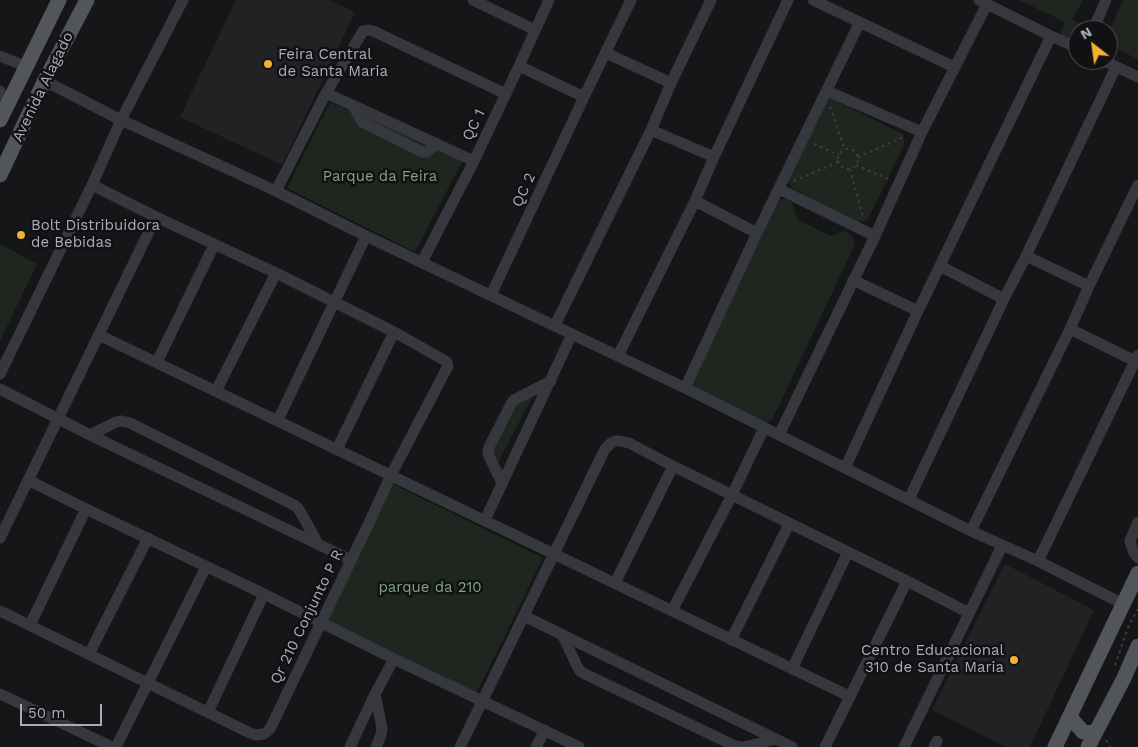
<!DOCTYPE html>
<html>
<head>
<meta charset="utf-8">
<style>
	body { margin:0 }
	#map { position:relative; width:1138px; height:747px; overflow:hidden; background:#161618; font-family:"Work Sans",sans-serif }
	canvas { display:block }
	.north { position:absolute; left:1068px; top:20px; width:50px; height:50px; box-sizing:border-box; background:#111113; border:1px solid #4d4f55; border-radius:50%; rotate:330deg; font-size:14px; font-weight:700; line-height:20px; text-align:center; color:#a8adb8 }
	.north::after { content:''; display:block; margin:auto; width:18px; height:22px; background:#f2b134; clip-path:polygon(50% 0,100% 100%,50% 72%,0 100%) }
	.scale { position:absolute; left:20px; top:704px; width:82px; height:22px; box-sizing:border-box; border:2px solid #a8adb8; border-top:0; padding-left:6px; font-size:15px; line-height:18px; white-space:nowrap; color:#a8adb8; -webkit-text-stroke:4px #111113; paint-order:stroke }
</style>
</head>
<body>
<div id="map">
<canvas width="1138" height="747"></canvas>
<div class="north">N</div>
<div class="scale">50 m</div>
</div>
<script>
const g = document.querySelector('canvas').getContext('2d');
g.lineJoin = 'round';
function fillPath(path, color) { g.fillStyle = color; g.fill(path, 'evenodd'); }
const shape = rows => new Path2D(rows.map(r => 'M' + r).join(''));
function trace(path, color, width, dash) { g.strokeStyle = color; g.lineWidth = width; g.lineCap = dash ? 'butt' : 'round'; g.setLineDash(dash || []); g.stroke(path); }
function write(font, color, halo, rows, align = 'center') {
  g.font = font + ' "Work Sans",sans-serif'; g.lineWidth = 5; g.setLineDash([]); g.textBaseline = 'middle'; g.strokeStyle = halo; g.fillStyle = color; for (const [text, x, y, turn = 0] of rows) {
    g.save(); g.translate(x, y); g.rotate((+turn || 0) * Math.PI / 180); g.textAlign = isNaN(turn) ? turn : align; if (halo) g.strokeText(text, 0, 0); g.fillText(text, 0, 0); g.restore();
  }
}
fillPath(shape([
	[236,0,329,0,355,12,282,165,180,117],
	[1005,564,1094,610,1030,747,1006,747,932,710]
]), '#222225');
fillPath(shape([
	[1019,0,1083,0,1072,20,1084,26,1083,30,1078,30,1078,36,1077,37,1068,39,1060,35,1065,22],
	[1123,0,1138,0,1138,59,1108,45,1108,34],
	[827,99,832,99,903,134,904,137,904,145,868,219,864,221,856,222,792,188,788,183,788,180],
	[330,103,390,124,463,160,415,252,287,188],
	[783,199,786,199,792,203,797,219,830,236,845,231,852,236,855,244,774,416,772,419,765,423,694,389,690,380,779,200],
	[0,244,37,264,0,341],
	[536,391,507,445,496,466,489,450,514,402],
	[389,482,543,558,475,696,322,622]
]), '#1e261f');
trace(shape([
	[830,107,845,150],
	[814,144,839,155],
	'838 159a10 10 0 1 1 20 0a10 10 0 1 1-20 0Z',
	[858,157,904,137],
	[856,165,888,179],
	[850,169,863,217],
	[794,181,838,162],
	[1115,665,1129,625,1138,609],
	[1106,740,1110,747]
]), '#3d3f44', 2, [2.5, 4]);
trace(shape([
	[473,0,535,30],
	[813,0,954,67],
	[979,0,1051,36,1078,48],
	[1093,30,1106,0],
	[606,53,671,83],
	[0,56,25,66],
	[1102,60,1138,77],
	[519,66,584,97],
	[45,81,121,120,276,191,366,236,685,388,971,531,1038,561,1123,604],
	[0,91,7,105],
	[827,91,922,132],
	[326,93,474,161],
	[354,107,362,122,422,152,427,152,436,143],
	[651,130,714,157],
	[779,189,875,236],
	[276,191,326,93,363,31,369,30,373,31,506,94],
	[695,201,757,233],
	[1026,256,1089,286],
	[422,262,474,161,519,66,549,0],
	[940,266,1004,299],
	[853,280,918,311],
	[491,295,584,97,631,0],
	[555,325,651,130,671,83,711,0],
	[1070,329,1135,361],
	[99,335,849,696],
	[618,356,695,201,714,157,788,0],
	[157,362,214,245],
	[0,374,92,185,121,120,183,0],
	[685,388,757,233,860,22],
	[0,389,90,435,351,560],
	[216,391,276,273],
	[278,420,366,236],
	[90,435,116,422,122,421,130,423,294,505,298,508,306,522,317,542],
	[779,435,875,236,922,132,987,4],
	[337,449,394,332],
	[845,468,918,311,1051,36],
	[28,480,86,509,264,594,394,659,579,747],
	[502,483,488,454,489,447,511,404,514,400,551,381],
	[909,499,1004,299,1026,256,1116,67],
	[485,520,572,334],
	[1138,522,1130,541,1133,551,1138,558],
	[971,531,1070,329,1089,286,1138,185],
	[0,538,156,217],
	[1038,561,1138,355],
	[615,583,673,466],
	[0,611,250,733,256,735,264,734,270,729,369,523,391,475,448,366,447,362,444,360,394,332,276,273,156,217,92,185],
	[672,611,732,495,764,428],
	[524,616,792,747],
	[30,625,86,509],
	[562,634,577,666,580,671,585,674,735,746,742,747],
	[731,640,789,524],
	[89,654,148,538],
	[792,669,848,552],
	[0,694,112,747],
	[375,694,382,728,381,735,376,747],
	[208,712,264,594],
	[116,747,206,567],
	[350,747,375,694,394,659],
	[460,747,605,449,611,443,615,441,620,441,629,443,673,466,907,581,969,613],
	[536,747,545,730],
	[744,747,776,739],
	[825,747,907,581],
	[904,747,1002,546],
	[934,747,937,741]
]), '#37383d', 11);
trace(shape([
	[0,120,59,0],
	[0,175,43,84,87,0],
	[1070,717,1083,732,1095,733],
	[1055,747,1138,573],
	[1088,747,1124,678,1138,646]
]), '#53555c', 15);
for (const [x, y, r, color] of [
	[268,64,5,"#f2b134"],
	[21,235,5,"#f2b134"],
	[1014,660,5,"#f2b134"]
]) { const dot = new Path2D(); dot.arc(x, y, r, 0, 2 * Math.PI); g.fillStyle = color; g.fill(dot); trace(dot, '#111113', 2); }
write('15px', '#a8adb8', '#111113', [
	["Feira Central",278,55],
	["de Santa Maria",278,72],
	["Bolt Distribuidora",31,226],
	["de Bebidas",31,243],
	["Centro Educacional",1004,651,"right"],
	["310 de Santa Maria",1004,668,"right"]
], 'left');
write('15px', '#a8adb8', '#111113', [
	["Avenida Alagado",43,87,-64],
	["QC 1",474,125,-64],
	["QC 2",524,190,-65],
	["Qr 210 Conjunto P R",307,617,-64]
]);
write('15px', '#7fa381', '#111113', [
	["Parque da Feira",380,177],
	["parque da 210",430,588]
]);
</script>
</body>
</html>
